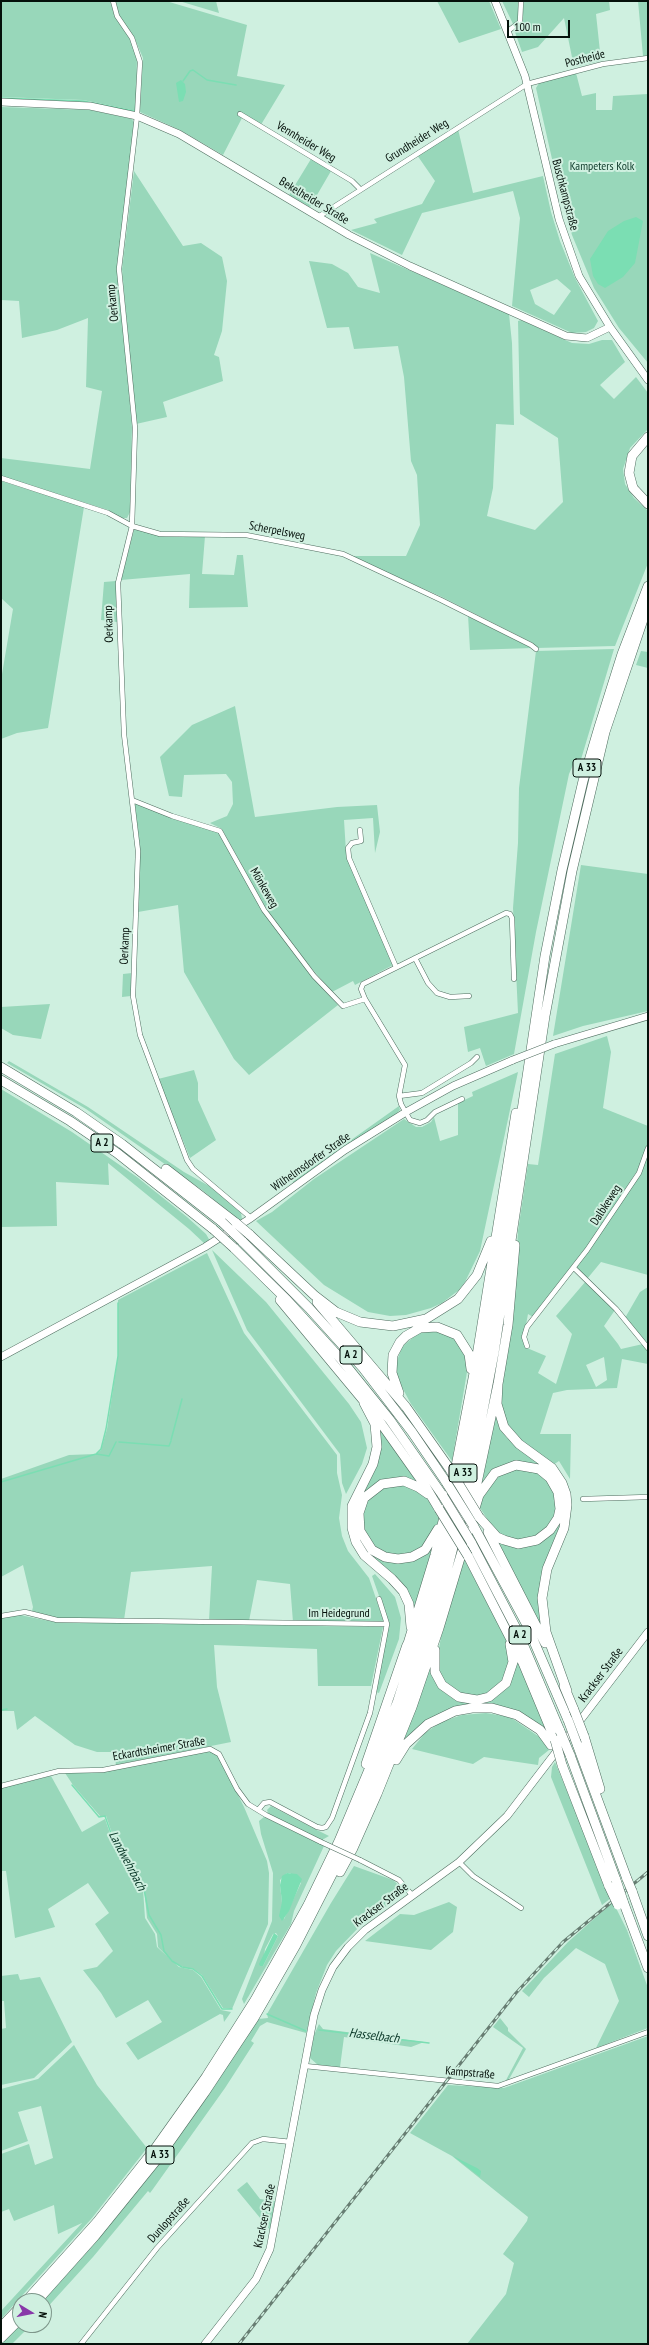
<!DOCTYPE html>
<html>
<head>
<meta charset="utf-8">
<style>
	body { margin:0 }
	#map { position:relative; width:649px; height:2345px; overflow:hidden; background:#cff0e0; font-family:"PT Sans Narrow",sans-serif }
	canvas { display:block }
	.frame { position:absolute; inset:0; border:2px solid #05110b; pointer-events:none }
	.north { position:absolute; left:12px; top:2293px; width:40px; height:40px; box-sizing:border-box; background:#cff0e0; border:1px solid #7e978b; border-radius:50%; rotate:100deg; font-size:11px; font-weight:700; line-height:16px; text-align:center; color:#05110b }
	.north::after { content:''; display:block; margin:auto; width:14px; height:18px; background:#8839a9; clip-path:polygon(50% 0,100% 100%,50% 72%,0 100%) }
	.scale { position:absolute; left:507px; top:20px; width:63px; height:18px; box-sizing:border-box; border:2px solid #05110b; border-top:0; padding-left:5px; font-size:12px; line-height:14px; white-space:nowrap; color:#05110b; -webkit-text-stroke:3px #cff0e0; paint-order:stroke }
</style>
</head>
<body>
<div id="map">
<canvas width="649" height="2345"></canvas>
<div class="frame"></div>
<div class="north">N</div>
<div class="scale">100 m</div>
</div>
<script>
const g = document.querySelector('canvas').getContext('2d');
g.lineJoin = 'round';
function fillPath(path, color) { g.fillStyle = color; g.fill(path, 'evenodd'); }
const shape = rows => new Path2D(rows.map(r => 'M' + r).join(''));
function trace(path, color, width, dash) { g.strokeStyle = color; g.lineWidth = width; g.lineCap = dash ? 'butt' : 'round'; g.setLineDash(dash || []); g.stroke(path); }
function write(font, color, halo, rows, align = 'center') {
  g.font = font + ' "PT Sans Narrow",sans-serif'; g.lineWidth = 4; g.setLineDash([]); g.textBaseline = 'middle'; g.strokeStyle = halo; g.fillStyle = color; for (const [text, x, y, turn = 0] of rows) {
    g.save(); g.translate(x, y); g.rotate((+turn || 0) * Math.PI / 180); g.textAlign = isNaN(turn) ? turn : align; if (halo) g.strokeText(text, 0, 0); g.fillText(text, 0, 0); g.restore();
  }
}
fillPath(shape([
	[1,1,110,1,115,17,130,39,137,56,136,111,83,100,1,97],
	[114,1,166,1,247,25,237,76,285,85,259,128,242,118,223,155,180,130,140,112,143,58,134,37,118,14],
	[179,1,216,1,219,13],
	[437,1,489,1,501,29,459,43],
	[502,1,519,1,518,22,513,24],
	[524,1,609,1,610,10,596,14,601,61,574,67,564,18,538,47,522,52,515,32,522,22],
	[638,1,648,1,648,55,643,56],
	[576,73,582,96,596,93,596,110,612,110,613,96,648,94,648,363,619,328,594,288,572,235,559,190,536,88,539,83],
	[1,107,90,110,132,119,134,123,118,269,132,427,130,512,127,518,121,518,108,510,1,476,1,458,90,469,102,391,86,387,88,318,57,330,22,338,19,301,1,300],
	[458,129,473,193,543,176,551,212,560,241,575,278,598,321,594,328,586,332,572,333,512,306,520,218,513,191,422,213,402,255,351,230,377,223,374,219,422,204,435,181,417,155],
	[557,279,571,291,554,315,535,304,530,290],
	[311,159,331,171,310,207,289,195],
	[134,171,183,246,201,243,222,257,227,281,222,331,214,355,219,357,223,381,163,402,167,417,136,424,122,269],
	[370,253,509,314,512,343,514,425,496,424,493,488,487,516,535,530,563,502,558,438,520,414,518,321,521,320,572,343,589,344,602,340,612,340,625,362,600,385,614,399,636,377,648,393,648,429,630,448,623,469,625,484,634,498,648,511,648,563,615,646,536,648,533,643,440,596,350,556,406,556,420,525,417,475,411,461,404,377,398,346,354,349,349,327,327,328,309,261,332,264,348,273,358,287,380,293],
	[1,481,84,507,48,728,17,733,1,739,1,680,13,609,1,598],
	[138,529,166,537,205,536,202,574,234,575,237,555,243,555,248,607,189,608,190,574,121,580,134,530],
	[116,581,117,622,101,620,104,582],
	[468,615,533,648,470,650],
	[614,649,579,766,573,765,569,774,536,932,514,1054,486,1066,480,1048,468,1052,464,1027,518,1013,513,908,518,843,519,788,536,651],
	[641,651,648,652,648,668,636,665],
	[235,706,255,817,337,807,377,805,380,832,375,853,373,818,344,820,346,852,393,965,355,985,353,981,332,992,302,957,266,909,222,829,210,823,227,816,233,804,232,782,226,774,184,775,182,797,169,796,160,757,192,725],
	[137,803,218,832,262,910,313,977,338,1005,249,1075,234,1059,184,972,178,905,138,912,140,849,135,805],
	[581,865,648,874,648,1011,583,1026,553,1036],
	[132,973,131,996,122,997,123,974],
	[50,1004,41,1039,13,1035,1,1028,1,1007],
	[607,1036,611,1052,603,1108,648,1126,648,1144,637,1171,587,1247,533,1317,528,1314,523,1341,527,1348,546,1356,538,1373,556,1384,572,1334,556,1316,586,1281,615,1310,604,1326,618,1344,621,1349,643,1344,648,1350,648,1364,622,1359,617,1388,567,1390,553,1393,540,1434,571,1434,570,1479,559,1461,553,1465,518,1440,509,1430,499,1402,516,1268,518,1231,528,1164,538,1165,555,1054],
	[604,1357,607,1380,596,1387,586,1365],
	[9,1061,88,1107,184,1172,211,1187,241,1213,242,1219,240,1221,202,1190,86,1109,7,1063],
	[194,1070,198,1083,198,1100,216,1140,190,1158,158,1079],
	[518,1072,480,1251,465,1282,459,1290,442,1303,431,1308,406,1315,390,1316,368,1312,324,1285,256,1221,272,1212,314,1179,404,1119,416,1127,422,1127,431,1122,434,1117,440,1141,458,1135,458,1103,473,1096,472,1092],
	[1,1089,72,1132,137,1177,187,1217,206,1234,210,1241,205,1244,189,1229,108,1163,109,1185,56,1182,57,1226,1,1227],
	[399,1106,400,1110,396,1114,295,1183,292,1182],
	[648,1154,648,1275,601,1262,587,1279,576,1268,640,1174],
	[212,1250,266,1302,349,1404,361,1422,367,1448,362,1464,346,1494,342,1483,340,1454,247,1330],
	[207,1253,244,1333,337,1455,337,1473,342,1495,339,1518,342,1536,348,1551,369,1578,384,1622,293,1622,290,1584,257,1580,249,1621,209,1621,212,1566,131,1572,124,1620,54,1618,32,1611,33,1607,23,1565,1,1577,1,1479,69,1455,96,1454,101,1450,107,1429,118,1356,118,1300],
	[648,1287,648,1345,625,1318,640,1292],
	[431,1330,450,1335,460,1345,466,1355,468,1366,452,1461,411,1404,397,1378,395,1366,402,1347,418,1333],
	[495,1414,499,1427,507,1438,542,1463,555,1480,512,1463,479,1488],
	[380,1425,416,1480,397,1478,382,1480,369,1488,357,1508,356,1528,358,1536,370,1552,389,1562,408,1562,434,1546,413,1611,410,1598,402,1585,363,1549,354,1525,356,1504,379,1456],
	[519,1468,539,1473,547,1479,557,1498,555,1516,546,1532,520,1541,504,1536,494,1529,478,1505,480,1499,500,1474],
	[401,1484,420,1492,429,1501,439,1519,434,1532,420,1549,413,1553,395,1556,378,1551,366,1538,361,1520,367,1501,378,1489],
	[564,1509,555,1541,541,1626,497,1540,538,1543],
	[464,1559,507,1641,510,1663,503,1682,488,1695,465,1697,445,1684,438,1672,437,1661,441,1636],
	[375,1574,395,1597,401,1618,399,1639,379,1693,376,1692,389,1624,372,1576],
	[20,1615,54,1622,383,1627,371,1686,318,1686,317,1649,214,1645,217,1687,231,1742,116,1765,114,1752,97,1752,75,1745,35,1716,17,1730,14,1711,1,1711,1,1618],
	[516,1656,550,1737,514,1710,448,1710,427,1720,402,1744,431,1661,444,1692,452,1698,466,1703,481,1703,495,1698,504,1690,511,1681],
	[486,1713,510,1717,541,1738,549,1750,539,1758,538,1765,484,1757,473,1764,412,1749,425,1733,441,1722,462,1715],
	[203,1751,211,1751,218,1755,244,1807,267,1861,269,1873,268,1924,232,2009,223,2008,202,1975,193,1969,185,1968,172,1961,158,1947,157,1934,147,1918,144,1888,135,1879,115,1842,106,1816,100,1816,73,1785,65,1773,96,1772],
	[555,1762,611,1898,602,1905,551,1777,552,1767],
	[51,1776,82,1832,105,1819,113,1842,133,1880,143,1889,145,1918,155,1934,157,1947,179,1967,193,1970,201,1977,221,2010,231,2012,224,2022,223,2015,220,2014,138,2060,126,2043,162,2022,148,2000,116,2018,101,1993,83,1970,97,1967,113,1951,95,1924,109,1913,88,1883,48,1909,55,1927,15,1938,6,1871,1,1871,1,1788],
	[271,1806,313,1828,329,1836,322,1840,269,1815,267,1810],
	[264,1817,324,1846,294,1911,291,1924,244,2004,242,1999,272,1921,273,1873,261,1834,259,1821],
	[287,1873,290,1873,301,1883,284,1919,280,1885,280,1880],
	[276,1933,278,1936,263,1966,265,1949,273,1934],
	[354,1866,393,1880,406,1892,361,1925,336,1951,327,1965,316,1993,306,2033,267,2022,260,2026,251,2041,254,2043,225,2088,153,2189,150,2193,148,2191,93,2257,44,2311,43,2301,95,2243,156,2167,208,2096,258,2019,268,2018,267,2014,331,1903],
	[449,1902,457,1907,453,1932,431,1950,365,1941,400,1914,414,1915],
	[613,1902,627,1930,648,1988,648,2028,596,2048,619,2001,605,1964,576,1948,544,1978,529,1997,522,1991,568,1942],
	[18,1974,20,1980,40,1977,72,2042,34,2078,1,2085,1,2029,6,2028,4,2001,1,2001,1,1976],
	[500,2018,508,2028,508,2031,526,2049,508,2081,505,2082,523,2048,493,2027],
	[319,2024,323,2029,424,2042,411,2047,344,2037,340,2067,318,2065,310,2058,314,2035],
	[648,2036,648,2344,467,2344,506,2294,514,2263,503,2254,527,2221,528,2217,452,2156,410,2133,448,2085,504,2088],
	[74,2045,97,2085,147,2148,92,2218,1,2319,1,2311,82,2223,58,2234,54,2205,14,2221,9,2209,1,2212,1,2154,29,2144,35,2165,53,2158,41,2106,18,2112,28,2141,1,2151,1,2089,38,2079],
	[247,2182,260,2199,275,2201,270,2230,237,2190],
	[20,2325,31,2325,12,2344,1,2344]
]), '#98d7ba');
fillPath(shape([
	[181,80,185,84,186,92,183,101,179,102,176,83],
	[636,217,643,221,635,263,623,277,605,288,598,284,593,276,590,259,608,231,624,221],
	[287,1873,297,1874,302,1879,289,1911,282,1921,279,1916,282,1902,280,1885,282,1876],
	[274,1933,278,1936,263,1966,260,1966,259,1964],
	[453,2156,477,2168,481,2171,480,2177]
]), '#7bdeb3');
trace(shape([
	[183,81,190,71,193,70,207,80,236,85],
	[1,98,83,101,134,111],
	[171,1440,182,1399],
	[119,1442,169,1446,171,1441],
	[96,1454,109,1456,116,1442],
	[1,1482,96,1454,101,1449,106,1429,118,1356,118,1303],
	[1,1710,7,1709],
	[72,1785,99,1817,105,1816,114,1842,130,1868,134,1879,144,1889,149,1915,161,1935,164,1951,172,1961,182,1967,193,1969,202,1976,222,2009,232,2009],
	[267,2014,306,2031],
	[319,2030,429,2043]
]), '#7bdeb3', 1.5);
const street = shape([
	[113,1,117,16,132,38,140,62,137,116,119,269,135,428,132,526,118,583,124,734,138,851,133,996,140,1035,187,1160,193,1169,251,1218],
	[508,31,520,22,521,1],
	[240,114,352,181,360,189],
	[318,217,527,84,603,64,648,58],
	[1,478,108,513,132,526,160,534,246,535,343,554,441,600,531,645,536,649],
	[132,800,172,816,220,831,264,910,314,976,343,1006,365,999],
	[360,830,361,841,352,843,348,848,349,858,396,967],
	[415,958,428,983,437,993,450,997,469,996],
	[399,1096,422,1093,471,1063,477,1057],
	[462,1099,435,1112,427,1120,420,1123,410,1120,401,1104,399,1096,405,1065,365,999,361,989,363,984,506,913,510,914,512,918,514,979],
	[574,1268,616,1309,648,1348],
	[527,1346,524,1337,527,1327,587,1250,639,1173,648,1148],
	[583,1499,648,1497],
	[1,1616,25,1612,57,1620,387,1624],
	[1,1786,59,1771,103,1770,210,1749,219,1754,237,1789,248,1804,266,1815,321,1842],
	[258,1810,264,1803,270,1802,317,1827,322,1828,326,1827,332,1818,370,1713,387,1624,379,1599],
	[360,1860,399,1880,412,1895],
	[459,1862,473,1876,521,1908],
	[305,2066,498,2086,648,2032],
	[81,2344,157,2248,252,2143,263,2139,291,2142]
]);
const secondary = shape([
	[495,1,525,76,559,219,579,276,610,327,648,380],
	[1,102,90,106,137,116,179,134,349,235,410,266,566,336,587,338,610,327],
	[554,1044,648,1016],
	[1,1357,205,1247,251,1218,345,1150,406,1112,453,1086,513,1060],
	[205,2344,256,2279,270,2249,314,2015,322,1990,333,1967,348,1947,365,1930,459,1862,507,1816,648,1632]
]);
const highway = shape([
	[648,437,632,456,629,473,633,488,648,504],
	[1,1067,76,1112,122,1144,222,1222],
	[1,1080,70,1121,117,1153,213,1229],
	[166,1169,236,1223],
	[249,1234,314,1295,336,1312,360,1322,393,1326,426,1319,458,1299,477,1275,491,1241],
	[242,1241,309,1308,363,1368,412,1432,446,1482],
	[234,1248,287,1300,340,1358,390,1420,443,1496],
	[280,1300,373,1412,424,1484,439,1509],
	[317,1302,406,1407,449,1468],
	[498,1384,497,1404,504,1427,519,1444,552,1468,562,1483,566,1494,567,1505,564,1528,547,1569,542,1598,546,1632,567,1691],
	[399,1393,392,1373,393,1355,400,1342,406,1336,420,1328,437,1327,457,1335,469,1354,471,1369],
	[364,1403,375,1424,377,1447,373,1464,352,1506,352,1528,356,1542,364,1555,392,1579,403,1591,409,1604,411,1627],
	[428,1494,418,1487,404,1481,382,1484,364,1498,359,1513,360,1531,372,1550,385,1557,398,1559,412,1557,425,1550,438,1529],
	[474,1497,498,1384,508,1325,515,1245],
	[473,1525,526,1623,568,1720],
	[488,1532,545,1643],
	[471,1542,518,1632,560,1731],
	[468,1556,523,1663,555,1740],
	[406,1650,435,1555,456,1466,475,1368,516,1113],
	[435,1650,435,1672,442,1685,459,1697,477,1700,489,1697,506,1683,513,1662,510,1644],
	[564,1686,574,1710],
	[584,1736,600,1789],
	[577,1744,627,1879],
	[570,1755,616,1880],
	[396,1760,406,1744,428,1724,455,1711,472,1708,492,1708,517,1715,540,1730,551,1745],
	[366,1764,407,1645],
	[562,1765,609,1886],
	[340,1872,353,1848,377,1794,412,1707,439,1628,479,1495,495,1473,516,1465,539,1469,550,1478,558,1492,560,1509,558,1518,550,1530,537,1540,518,1544,504,1540,497,1537,479,1517],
	[632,1891,648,1936],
	[623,1901,648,1968],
	[26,2301,97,2222,154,2150,206,2077,255,2000,308,1905,339,1841,397,1703,437,1578,469,1445,486,1352,545,956,562,870,583,781,599,727,622,654,648,586],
	[37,2301,95,2236,159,2157,205,2092,254,2018,296,1945,345,1849,404,1706,440,1598,468,1489,494,1353,545,1016,572,871,605,732,648,605],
	[1,2327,20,2307],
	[1,2338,20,2319]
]);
trace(street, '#4f6d5f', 5.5);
trace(secondary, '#4f6d5f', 8);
trace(highway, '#4f6d5f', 10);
trace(street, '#fff', 4.5);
trace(secondary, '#fff', 7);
trace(highway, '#fff', 9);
const rail = shape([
	[239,2344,516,1993,563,1942,648,1872]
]);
trace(rail, '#677d72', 3);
trace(rail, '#cff0e0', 1.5, [4.5]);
const streetBridge = shape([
	[321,1842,360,1860]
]);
const secondaryBridge = shape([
	[513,1060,554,1044]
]);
const highwayBridge = shape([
	[222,1222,242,1241],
	[236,1223,249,1234],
	[213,1229,234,1248],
	[449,1468,479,1517],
	[446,1482,473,1525],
	[443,1496,471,1542],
	[439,1509,468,1556],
	[574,1710,584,1736],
	[568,1720,577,1744],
	[560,1731,570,1755],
	[555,1740,562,1765],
	[627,1879,632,1891],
	[616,1880,623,1901],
	[609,1886,618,1905]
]);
trace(streetBridge, '#4f6d5f', 5.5, []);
trace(secondaryBridge, '#4f6d5f', 8, []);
trace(highwayBridge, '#4f6d5f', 10, []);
trace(streetBridge, '#fff', 4.5);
trace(secondaryBridge, '#fff', 7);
trace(highwayBridge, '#fff', 9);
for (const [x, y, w] of [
	[587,768,28],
	[102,1143,22],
	[351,1355,22],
	[463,1473,28],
	[520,1635,22],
	[160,2155,28]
]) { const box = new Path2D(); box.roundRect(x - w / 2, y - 9, w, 18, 3); g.fillStyle = '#cff0e0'; g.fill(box); trace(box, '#05110b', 1); }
write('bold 11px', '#05110b', null, [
	["A 33",587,768],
	["A 2",102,1143],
	["A 2",351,1355],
	["A 33",463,1473],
	["A 2",520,1635],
	["A 33",160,2155]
]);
write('12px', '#05110b', '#cff0e0', [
	["Postheide",585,59,-14],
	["Grundheider Weg",417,141,-32],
	["Vennheider Weg",306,142,31],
	["Buschkampstraße",565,195,75],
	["Bekelheider Straße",314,201,31],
	["Oerkamp",113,303,-96],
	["Scherpelsweg",277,531,11],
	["Oerkamp",109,624,-92],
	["Mönkeweg",264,888,60],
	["Oerkamp",125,946,-88],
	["Wilhelmsdorfer Straße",311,1162,-35],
	["Dalbkeweg",606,1205,-57],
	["Im Heidegrund",339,1614],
	["Krackser Straße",601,1675,-53],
	["Eckardtsheimer Straße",159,1749,-10],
	["Krackser Straße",381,1905,-37],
	["Kampstraße",470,2073,5],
	["Krackser Straße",265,2216,-78],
	["Dunlopstraße",169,2220,-48]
]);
write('12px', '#0f3b2b', '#cff0e0', [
	["Kampeters Kolk",602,167]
]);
write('italic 13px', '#063424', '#cff0e0', [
	["Landwehrbach",127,1861,62],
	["Hasselbach",374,2036,7]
]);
</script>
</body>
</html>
